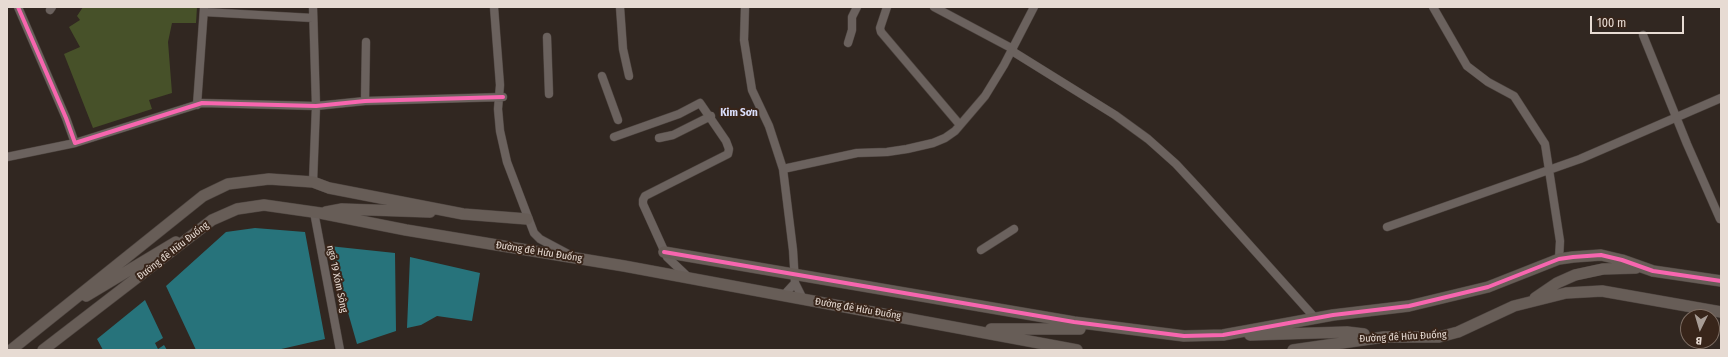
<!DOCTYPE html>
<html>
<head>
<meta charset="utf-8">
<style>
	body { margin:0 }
	#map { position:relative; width:1728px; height:357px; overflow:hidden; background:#312721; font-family:"Fira Sans Condensed",sans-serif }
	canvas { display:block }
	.frame { position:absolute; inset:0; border:8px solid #e7dbd3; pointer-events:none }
	.north { position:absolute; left:1680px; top:309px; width:40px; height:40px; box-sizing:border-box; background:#38251a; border:1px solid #7e6e64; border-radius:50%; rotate:185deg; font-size:11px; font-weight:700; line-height:16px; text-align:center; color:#e7dbd3 }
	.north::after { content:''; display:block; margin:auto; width:14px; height:18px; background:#a79c95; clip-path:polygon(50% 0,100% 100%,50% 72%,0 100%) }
	.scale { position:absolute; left:1590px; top:16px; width:94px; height:18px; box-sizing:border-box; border:2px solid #e7dbd3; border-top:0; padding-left:5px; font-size:12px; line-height:14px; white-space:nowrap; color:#e7dbd3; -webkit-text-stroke:3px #38251a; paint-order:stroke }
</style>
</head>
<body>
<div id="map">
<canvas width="1728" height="357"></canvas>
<div class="frame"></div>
<div class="north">B</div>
<div class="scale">100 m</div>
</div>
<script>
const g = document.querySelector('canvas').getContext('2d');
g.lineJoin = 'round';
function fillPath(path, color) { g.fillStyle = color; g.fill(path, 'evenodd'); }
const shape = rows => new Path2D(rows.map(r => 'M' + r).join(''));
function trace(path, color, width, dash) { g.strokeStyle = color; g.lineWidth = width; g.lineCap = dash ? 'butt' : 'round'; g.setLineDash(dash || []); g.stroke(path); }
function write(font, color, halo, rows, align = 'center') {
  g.font = font + ' "Fira Sans Condensed",sans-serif'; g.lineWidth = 4; g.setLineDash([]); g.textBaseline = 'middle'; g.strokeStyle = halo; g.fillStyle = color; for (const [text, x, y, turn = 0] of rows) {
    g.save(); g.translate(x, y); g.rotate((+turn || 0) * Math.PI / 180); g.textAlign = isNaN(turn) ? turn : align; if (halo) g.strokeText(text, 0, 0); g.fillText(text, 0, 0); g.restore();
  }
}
fillPath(shape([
	[83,7,197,7,196,23,172,23,168,42,172,93,149,100,152,109,93,128,64,54,80,47,69,27,80,20,77,16]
]), '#475129');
fillPath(shape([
	[255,228,305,232,325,339,277,350,196,350,166,286,226,232],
	[329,246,395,253,396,331,357,344],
	[410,257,480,273,472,321,437,316,421,325,407,328],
	[145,300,163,338,155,343,158,349,164,345,167,350,103,350,97,339]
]), '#27737b');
const street = shape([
	[18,7,66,118,75,143,202,103,316,106,365,101,503,97],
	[494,7,500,85,498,109,500,131,507,162,534,233,540,239,570,255],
	[620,7,623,49,629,76],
	[745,7,744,40,752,90,769,126,783,169,793,250,795,283,803,299],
	[887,7,880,28,881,32,960,125],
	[934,7,1013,49],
	[1433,7,1467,66,1488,82,1514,96,1545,144,1560,241,1559,259],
	[50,10,52,7],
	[204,12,313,18],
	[1643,35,1687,144,1720,219,1721,218],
	[547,37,549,94],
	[848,43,852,30,852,17,857,7],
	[1012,51,1115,115,1148,139,1176,164,1202,192,1315,318],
	[602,76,618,120],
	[365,101,366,42],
	[197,105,204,8],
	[614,137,679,114,700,103,726,141,729,149,728,154,645,196,643,200,643,204,667,257,688,277],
	[659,138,673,135,711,116],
	[7,157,75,143],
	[783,169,857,153,887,152,907,149,933,143,945,138,955,131,985,96,1004,65,1034,7],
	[313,182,316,106,313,7],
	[314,212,340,350],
	[1387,227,1580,159,1721,98],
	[981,250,1014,229],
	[783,296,795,283]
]);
const secondary = shape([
	[326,212,342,209,430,212],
	[664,252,1074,322,1184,336,1223,335,1333,315,1409,306,1488,287,1559,259,1573,257,1601,255,1622,260,1653,271,1721,281],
	[86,296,176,242],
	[1535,298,1557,283,1575,275,1603,269,1636,268],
	[991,329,1080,329],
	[1250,335,1347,332,1364,334],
	[11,350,203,196,228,184,269,179,313,182,329,188,463,214,527,219],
	[43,350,212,220,237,209,264,205,320,213,406,230,624,266,1077,350],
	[1293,350,1384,337,1439,337,1458,332,1514,306,1566,293,1602,291,1721,312]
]);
trace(street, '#4e4540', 9);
trace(secondary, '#4e4540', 12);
trace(street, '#6b625e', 8);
trace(secondary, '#675d57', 11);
trace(shape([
	[18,7,66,118,75,143,202,103,316,106,365,101,503,97],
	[664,252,1074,322,1184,336,1223,335,1333,315,1409,306,1488,287,1559,259,1573,257,1601,255,1622,260,1653,271,1721,281]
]), '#f766af', 4);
write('10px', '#e7dbd3', '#38251a', [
	["Đường đê Hữu Đuống",173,251,-38],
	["Đường đê Hữu Đuống",539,252,9],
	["ngõ 19 Xóm Sông",337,279,78],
	["Đường đê Hữu Đuống",858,309,10],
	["Đường đê Hữu Đuống",1403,337,-3]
]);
write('bold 11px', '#dadefb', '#38251a', [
	["Kim Sơn",739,113]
]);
</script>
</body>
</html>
